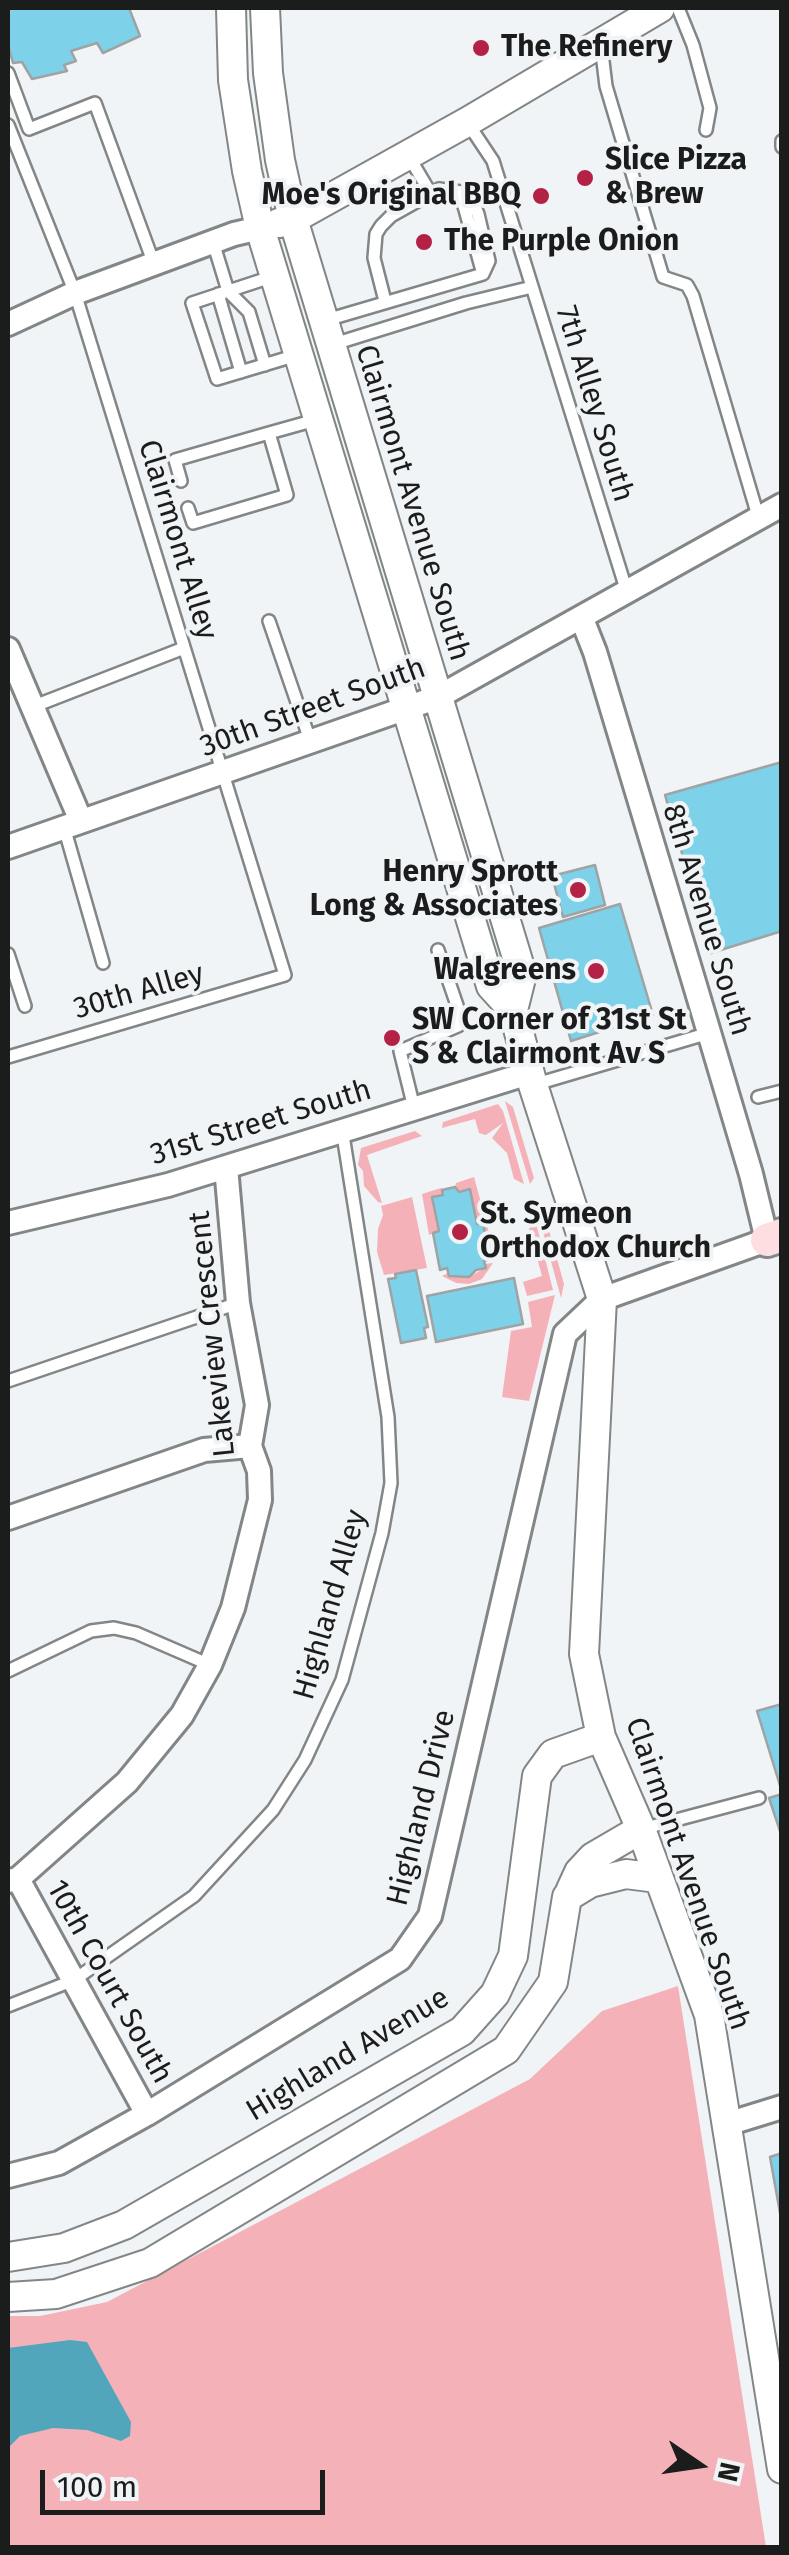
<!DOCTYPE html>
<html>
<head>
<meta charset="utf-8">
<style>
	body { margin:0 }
	#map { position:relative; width:789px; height:2555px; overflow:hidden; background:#f1f4f6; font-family:"Fira Sans",sans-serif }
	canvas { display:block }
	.frame { position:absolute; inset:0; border:10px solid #1b1c1c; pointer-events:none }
	.north { position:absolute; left:649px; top:2415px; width:100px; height:100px; -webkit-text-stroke:8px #f1f4f6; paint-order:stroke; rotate:103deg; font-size:28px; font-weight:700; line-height:40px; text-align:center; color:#1b1c1c }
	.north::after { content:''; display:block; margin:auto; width:35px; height:45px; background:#1b1c1c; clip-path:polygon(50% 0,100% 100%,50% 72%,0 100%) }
	.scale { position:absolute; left:40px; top:2470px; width:285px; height:45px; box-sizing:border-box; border:5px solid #1b1c1c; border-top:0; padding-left:12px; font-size:30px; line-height:35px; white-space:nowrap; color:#1b1c1c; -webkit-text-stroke:8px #f1f4f6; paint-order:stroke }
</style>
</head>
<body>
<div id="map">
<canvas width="789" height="2555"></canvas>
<div class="frame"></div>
<div class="north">N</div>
<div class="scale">100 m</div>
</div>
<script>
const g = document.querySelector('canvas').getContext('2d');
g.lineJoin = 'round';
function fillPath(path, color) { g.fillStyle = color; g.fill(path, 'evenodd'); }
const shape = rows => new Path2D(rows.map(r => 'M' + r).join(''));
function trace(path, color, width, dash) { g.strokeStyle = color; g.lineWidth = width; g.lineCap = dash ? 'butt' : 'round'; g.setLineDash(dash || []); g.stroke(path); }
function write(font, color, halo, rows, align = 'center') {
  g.font = font + ' "Fira Sans",sans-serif'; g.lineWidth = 8; g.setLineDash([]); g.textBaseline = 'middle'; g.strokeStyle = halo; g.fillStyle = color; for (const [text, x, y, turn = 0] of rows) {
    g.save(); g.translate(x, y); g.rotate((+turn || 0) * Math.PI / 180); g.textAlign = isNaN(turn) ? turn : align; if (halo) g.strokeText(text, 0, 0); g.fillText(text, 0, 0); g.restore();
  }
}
fillPath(shape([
	[505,1101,513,1107,534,1178,530,1184],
	[498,1104,503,1111,524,1184,514,1179,507,1153,492,1138,503,1123,486,1135,479,1133,475,1119,442,1128,443,1122],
	[415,1131,422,1136,367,1155,382,1203,378,1202,364,1186,363,1171,358,1165,361,1148],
	[474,1177,496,1258,490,1259,483,1223,477,1224,469,1190,459,1192,455,1187,456,1183],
	[441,1188,444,1190,439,1231,429,1235,422,1194],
	[412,1197,427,1268,384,1275,377,1252,378,1229,383,1215,381,1206],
	[545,1216,564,1284,561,1298,539,1217],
	[535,1219,553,1290,527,1296,523,1282,542,1276,529,1229],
	[493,1263,482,1279,469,1284,456,1283,442,1276,448,1273,469,1277,485,1268,485,1264],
	[555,1295,529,1401,502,1397,511,1331,532,1327,528,1302],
	[678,1986,766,2547,8,2547,8,2316,40,2316,107,2302,530,2079,602,2011]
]), '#f4b2b8');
fillPath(shape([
	[70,2340,87,2342,131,2422,130,2436,121,2441,87,2430,53,2428,20,2436,8,2448,8,2348]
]), '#51a6bc');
const building = shape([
	[8,8,129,8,140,36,103,53,97,43,71,51,76,61,64,65,67,71,32,79,22,62,13,63,8,45,8,8],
	[782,762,782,931,711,953,665,795,782,762],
	[595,865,605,905,563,917,552,876,595,865],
	[620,904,653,1015,571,1041,539,928,620,904],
	[455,1187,459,1192,470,1189,477,1224,483,1223,490,1259,484,1261,486,1268,476,1270,469,1277,449,1276,447,1268,440,1270,433,1233,439,1231,432,1197,443,1195,442,1190,455,1187],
	[416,1270,428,1327,424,1328,426,1338,401,1343,388,1279,396,1278,395,1274,416,1270],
	[514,1278,523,1324,436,1342,427,1296,514,1278],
	[782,1704,782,1792,757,1711,782,1704],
	[782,1794,782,1837,769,1798,782,1794],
	[782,2153,782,2224,770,2157,782,2153]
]);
fillPath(building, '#7dd1e8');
trace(building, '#a0a3a4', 2.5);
const service = shape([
	[678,8,693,45,710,108,706,130],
	[601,45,606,86,663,277,687,285,693,296,758,516],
	[8,73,29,129,95,103,154,264],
	[467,122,493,161,627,592],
	[8,125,75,293,285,975,8,1057],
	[782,141,782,147],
	[408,155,431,194,440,198,460,199,464,206,483,274],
	[213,242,228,291,249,312,265,365],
	[274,276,192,303,217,379,297,355],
	[218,294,241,372],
	[323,321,483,274,489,261,478,214,469,193,439,189,391,216,381,226,376,234,374,258,385,301],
	[334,344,466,303,532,287],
	[181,481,175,460,269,433],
	[188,508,193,523,287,495,269,433,319,419],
	[269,621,311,743],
	[32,707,184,648],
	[64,827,103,963],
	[8,954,25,1006],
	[533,1085,709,1033],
	[758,1097,782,1091],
	[414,1108,400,1051,458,1026,460,1014,438,950],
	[8,1381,238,1303],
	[8,1671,91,1631,114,1628,136,1633,210,1665],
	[642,1829,759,1798],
	[8,2006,74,1980,194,1896,273,1810,305,1760,342,1680,382,1533,391,1483,388,1417,342,1129]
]);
const minor = shape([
	[8,324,75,293,234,234,260,228],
	[8,649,81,821],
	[8,847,438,697,782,505],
	[8,1223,168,1185,529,1073],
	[8,1518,204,1450,250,1446],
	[18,1879,147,2114],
	[8,1881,18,1879,127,1782,182,1715,210,1665,233,1608,260,1500,259,1471,250,1446,257,1405,238,1303,226,1167],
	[727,2124,782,2107],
	[8,2176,59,2163,147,2114,400,1959,430,1916,565,1334,602,1299,767,1240,751,1174,694,982,595,652,582,619]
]);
const tertiary = shape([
	[231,8,233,80,247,171,260,228,491,986,513,1010],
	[265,8,268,73,280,160,293,219,522,974,513,1010,533,1085,602,1299,584,1654,601,1737,641,1829,709,2015,782,2469],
	[279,223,293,219,467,122,660,8],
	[568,1896,579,1872,593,1857,641,1829],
	[8,2257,64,2248,124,2225,462,2031,495,1994,513,1956,537,1776,553,1754,601,1737],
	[8,2297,56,2294,150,2263,506,2050,553,1982,567,1897,590,1883,626,1874,657,1878]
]);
const secondary = shape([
	[767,1240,782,1235]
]);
trace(service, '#838687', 16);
trace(minor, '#838687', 28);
trace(tertiary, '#838687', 32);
trace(secondary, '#838687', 38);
trace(service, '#fff', 11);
trace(minor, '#fff', 22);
trace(tertiary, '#fff', 28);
trace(secondary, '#fedee1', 32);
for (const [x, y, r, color] of [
	[481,48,10,"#b32145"],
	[585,178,10,"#b32145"],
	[541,196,10,"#b32145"],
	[424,242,10,"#b32145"],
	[578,890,10,"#b32145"],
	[596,971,10,"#b32145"],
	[392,1038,10,"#b32145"],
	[460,1232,10,"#b32145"]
]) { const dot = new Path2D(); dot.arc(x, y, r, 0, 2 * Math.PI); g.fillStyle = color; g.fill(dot); trace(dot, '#f1f4f6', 4); }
write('bold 30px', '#1b1c1c', '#f1f4f6', [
	["The Refinery",501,48],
	["Slice Pizza",605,161],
	["& Brew",605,195],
	["Moe's Original BBQ",521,196,"right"],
	["The Purple Onion",444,242],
	["Henry Sprott",558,873,"right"],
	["Long & Associates",558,907,"right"],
	["Walgreens",576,971,"right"],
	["SW Corner of 31st St",412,1021],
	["S & Clairmont Av S",412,1055],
	["St. Symeon",480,1215],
	["Orthodox Church",480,1249]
], 'left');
write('30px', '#1b1c1c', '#f1f4f6', [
	["7th Alley South",594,404,73],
	["Clairmont Avenue South",412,503,73],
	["Clairmont Alley",177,540,73],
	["30th Street South",313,708,-20],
	["8th Avenue South",706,920,73],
	["30th Alley",139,992,-16],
	["31st Street South",261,1123,-17],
	["Lakeview Crescent",213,1334,-96],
	["Highland Alley",331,1605,-74],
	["Highland Drive",422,1808,-76],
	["Clairmont Avenue South",687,1874,71],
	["10th Court South",109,1982,61],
	["Highland Avenue",348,2055,-31]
]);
</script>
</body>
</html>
